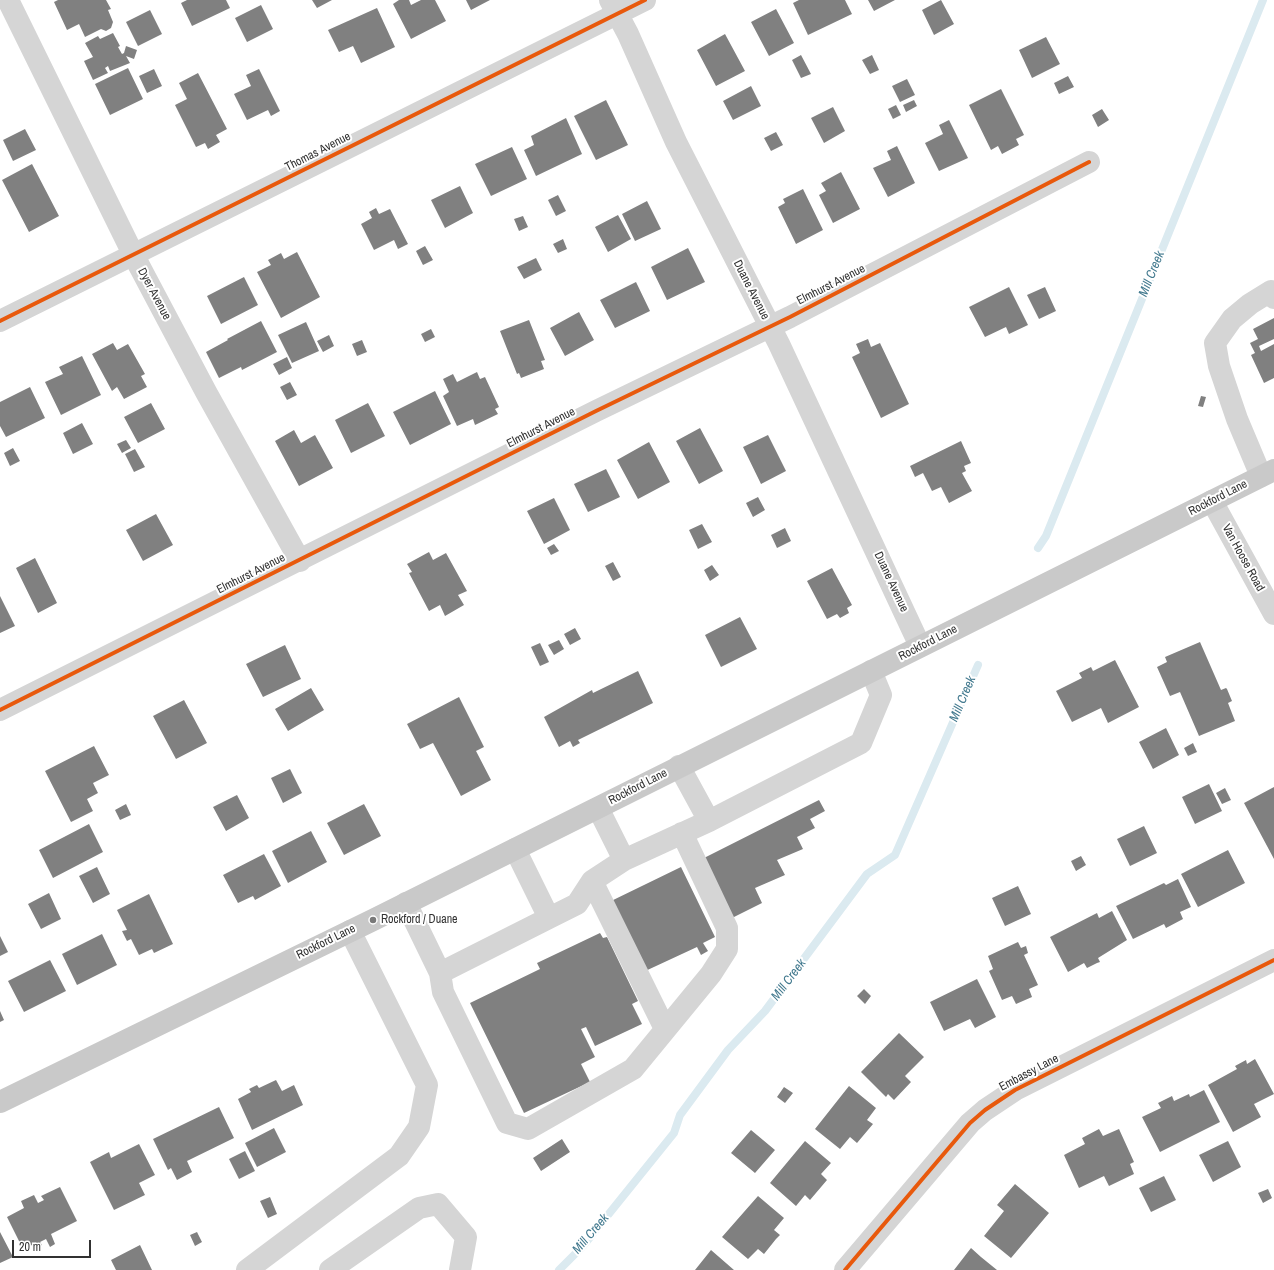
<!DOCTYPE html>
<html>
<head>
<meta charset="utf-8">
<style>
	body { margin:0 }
	#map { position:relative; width:1274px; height:1270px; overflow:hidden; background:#fff; font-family:"Archivo Narrow",sans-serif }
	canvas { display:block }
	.scale { position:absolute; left:12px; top:1240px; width:79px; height:18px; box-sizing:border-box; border:2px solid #313131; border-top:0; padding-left:5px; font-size:12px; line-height:14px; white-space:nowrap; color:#313131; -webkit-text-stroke:3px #fff; paint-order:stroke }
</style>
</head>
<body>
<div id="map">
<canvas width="1274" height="1270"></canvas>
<div class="scale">20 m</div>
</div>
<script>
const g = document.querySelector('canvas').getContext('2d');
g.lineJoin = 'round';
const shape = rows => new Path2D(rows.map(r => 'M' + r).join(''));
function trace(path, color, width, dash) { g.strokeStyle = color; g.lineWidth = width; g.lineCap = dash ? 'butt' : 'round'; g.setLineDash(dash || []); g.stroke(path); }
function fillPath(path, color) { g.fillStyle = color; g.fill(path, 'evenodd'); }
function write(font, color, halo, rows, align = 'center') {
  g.font = font + ' "Archivo Narrow",sans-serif'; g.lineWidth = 4; g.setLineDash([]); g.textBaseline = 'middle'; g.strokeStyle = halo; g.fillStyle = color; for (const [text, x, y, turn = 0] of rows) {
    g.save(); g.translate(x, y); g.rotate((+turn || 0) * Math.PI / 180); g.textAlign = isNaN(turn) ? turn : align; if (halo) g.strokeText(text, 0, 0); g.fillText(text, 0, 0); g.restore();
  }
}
trace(shape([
	[1038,548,1046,536,1263,0],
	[559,1270,583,1246,674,1133,680,1115,728,1050,765,1011,867,874,895,855,978,665]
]), '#dbeaf0', 8);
fillPath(shape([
	[58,0,106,0,111,9,108,10,113,22,111,28,106,31,101,29,85,37,79,24,67,30,54,2],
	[187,0,226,0,230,8,192,26,181,3],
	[312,0,332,0,317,8],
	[399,0,409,0,411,5,421,0,435,0,446,21,411,39,393,4],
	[466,0,490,0,471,10],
	[799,0,845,0,852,14,808,35,793,3],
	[868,0,895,0,874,11],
	[941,0,954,24,934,35,922,10],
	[261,5,273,29,247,42,235,18],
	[377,8,395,47,361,63,353,46,339,52,328,30],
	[776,9,794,43,769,56,751,22],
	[150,10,162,34,138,46,126,22],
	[113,33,120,46,118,47,122,54,124,53,126,46,137,50,134,59,126,56,130,63,110,71,108,66,105,68,108,73,93,80,84,61,93,57,85,43,98,36,100,39],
	[725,34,745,71,716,86,697,50],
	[1046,37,1060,64,1032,78,1019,50],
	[801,55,811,74,801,78,792,60],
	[872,55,879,70,870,74,862,60],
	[128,68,143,99,110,115,95,84],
	[154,69,162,86,147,93,139,76],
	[259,69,280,111,271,116,268,110,247,120,234,94,251,86,246,75],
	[198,73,227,129,216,135,220,142,208,149,205,143,196,147,175,105,187,99,179,83],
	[1068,76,1074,87,1059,94,1054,83],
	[907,79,915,95,900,102,892,86],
	[751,86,761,106,733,120,723,101],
	[1001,89,1024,135,1016,139,1019,145,1002,154,998,146,991,150,969,105],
	[606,100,628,145,596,160,574,116],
	[914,100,917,106,906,112,903,105],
	[896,105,901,115,893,119,888,109],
	[833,107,845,131,824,143,811,118],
	[1102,109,1109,120,1098,127,1092,115],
	[566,118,582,154,536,176,524,150,534,145,531,136],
	[949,120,968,158,939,171,925,143,943,134,939,125],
	[25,129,36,150,13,161,3,140],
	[776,132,783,145,771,151,764,138],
	[897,146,915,183,888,197,873,168,891,160,887,151],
	[512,147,527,179,491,196,475,164],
	[32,164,59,216,29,232,2,180],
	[841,172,860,209,833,223,819,195,826,191,821,183],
	[460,186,473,213,445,228,431,200],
	[803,189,823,230,796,244,778,207,785,203,783,199],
	[558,195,566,211,556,216,548,200],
	[647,201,661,229,635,241,622,214],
	[376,208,379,214,390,209,408,244,398,249,394,240,374,250,361,224,372,218,369,212],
	[618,215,631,239,608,252,595,227],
	[523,216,528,227,519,231,514,219],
	[563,239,567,249,558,253,553,244],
	[425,246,433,260,423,265,416,251],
	[688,248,705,282,667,300,651,267],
	[297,252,320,297,281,318,257,272,271,265,268,260,281,253,284,259],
	[536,258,542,270,524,279,517,267],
	[244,277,258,305,221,324,207,296],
	[636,282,650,311,615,328,600,300],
	[1009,287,1028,325,1009,334,1006,327,985,337,969,307],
	[1045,287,1056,311,1039,319,1027,295],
	[579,312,594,340,565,356,550,328],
	[1274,318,1274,339,1259,346,1261,351,1274,344,1274,378,1264,383,1251,355,1255,353,1250,343,1258,339,1253,329],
	[529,320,545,360,541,361,544,369,521,378,519,373,517,374,500,331],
	[261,321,277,352,242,370,241,367,219,378,206,352,228,340,227,339],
	[306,322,319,351,292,363,278,335],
	[431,329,435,337,425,342,421,334],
	[329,335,334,346,323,352,317,341],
	[868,339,871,347,880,343,909,404,881,418,852,357,860,353,856,344],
	[362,340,367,352,357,356,352,344],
	[113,343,117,350,128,344,145,374,141,376,147,387,124,399,117,387,112,391,92,354],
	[82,356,101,395,61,415,45,382,63,374,59,367],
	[287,357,292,368,279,375,273,364],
	[477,372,480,379,485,377,499,407,495,409,498,414,475,425,473,419,457,426,443,396,449,392,443,379,453,374,457,382],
	[290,382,297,395,287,400,280,387],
	[30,387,45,418,6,437,0,426,0,402],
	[435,391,451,424,410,445,393,412],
	[1201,396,1206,397,1203,407,1198,406],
	[151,403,165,429,138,443,124,417],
	[368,403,385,436,351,453,335,420],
	[82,423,93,444,73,454,63,433],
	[700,428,723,471,699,484,676,441],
	[294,430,301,443,315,435,333,468,299,486,275,441],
	[768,435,786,471,761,484,743,447],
	[126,440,131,448,122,453,117,444],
	[961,441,971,463,964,466,966,471,962,473,972,491,949,503,941,487,932,491,923,473,915,477,910,466],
	[649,442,670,482,638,499,617,460],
	[13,448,20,461,10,466,4,453],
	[135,449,145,467,134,472,125,454],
	[606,469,620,497,588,512,574,484],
	[758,497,765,510,753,517,746,503],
	[554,498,570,530,544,544,527,511],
	[156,514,173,545,143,561,126,530],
	[702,524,712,542,698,549,689,530],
	[785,528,791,541,777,548,771,535],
	[554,544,559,551,551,555,547,548],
	[429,552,433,560,446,553,467,591,458,595,464,605,445,616,440,605,429,611,409,573,412,572,407,564],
	[35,558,57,603,38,613,16,568],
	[613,562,621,577,613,581,605,566],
	[712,565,719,575,710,581,704,570],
	[832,568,852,605,847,608,849,613,840,618,837,614,827,619,807,581],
	[0,596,15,626,0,633],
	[740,617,757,649,721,667,705,635],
	[575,628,581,639,570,645,564,634],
	[559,640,564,649,554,655,548,645],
	[1200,642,1221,690,1226,688,1227,689,1232,701,1228,703,1235,721,1199,736,1180,692,1170,696,1157,667,1167,662,1165,657],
	[540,643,549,662,540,666,531,647],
	[285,645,301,679,263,697,246,664],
	[1115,660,1139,707,1108,723,1101,708,1072,722,1056,691,1082,678,1079,673,1091,667,1093,671],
	[638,671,653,703,578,740,580,743,573,747,570,741,559,747,544,717,592,690,593,693],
	[311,688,324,710,288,731,275,709],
	[459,697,484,747,476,751,491,780,461,796,433,743,420,749,407,724],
	[184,700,207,743,176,759,153,716],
	[1166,728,1179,755,1153,769,1139,742],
	[1193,743,1197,752,1188,756,1184,748],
	[94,746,109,775,93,783,98,793,87,799,93,811,71,822,45,771],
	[290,769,302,793,283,803,271,778],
	[1209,784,1222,811,1195,824,1182,797],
	[1274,787,1274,859,1244,803],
	[1225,788,1231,800,1222,804,1216,793],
	[237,795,249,818,226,831,213,807],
	[819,800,825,811,810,819,815,828,797,837,803,849,777,860,785,875,755,888,762,903,732,918,702,859],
	[126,804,131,815,120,820,115,810],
	[364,804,381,836,344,855,327,823],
	[89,824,103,852,53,878,39,850],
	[1144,826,1157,853,1130,866,1117,839],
	[311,831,327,862,288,883,272,851],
	[1228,850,1245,883,1198,907,1181,874],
	[264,854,281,886,255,900,253,896,238,903,223,875],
	[1081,856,1086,865,1076,871,1071,861],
	[97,867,110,894,93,903,79,876],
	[681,867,715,937,703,943,708,951,701,955,697,947,641,973,607,903],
	[1178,879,1191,907,1180,912,1183,919,1166,928,1164,924,1133,939,1116,906,1164,883,1166,885],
	[1018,886,1031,914,1005,926,992,898],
	[49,893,61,919,41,929,28,904],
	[149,894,173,944,154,953,152,949,139,955,131,939,127,941,122,931,127,930,117,910],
	[1112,911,1127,940,1098,958,1100,962,1097,963,1087,968,1084,963,1068,972,1050,937,1097,913,1099,918],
	[600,933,603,938,607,937,638,1001,632,1004,642,1024,595,1046,586,1027,581,1029,595,1057,581,1064,590,1082,524,1113,470,1003,540,969,537,963],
	[102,934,117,965,77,985,62,954],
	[0,936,8,952,0,956],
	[1018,942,1021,948,1026,946,1028,953,1024,955,1038,985,1029,989,1032,997,1016,1004,1012,996,1002,1000,989,971,993,969,988,956],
	[50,960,66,991,24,1012,8,981],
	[977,979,996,1017,975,1028,970,1019,944,1031,930,1002],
	[864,989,871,996,865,1004,857,996],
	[0,1011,4,1020,0,1022],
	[899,1033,924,1057,905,1076,911,1082,894,1100,888,1094,886,1097,861,1072],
	[1255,1059,1274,1094,1254,1104,1261,1117,1233,1132,1208,1085,1237,1069,1235,1066,1246,1060,1247,1064],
	[276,1080,282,1091,294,1085,303,1105,252,1130,238,1099,251,1092,249,1089,257,1085,259,1088],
	[849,1086,876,1108,867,1120,873,1124,857,1143,850,1137,840,1149,815,1129],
	[784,1087,793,1093,785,1103,777,1097],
	[1204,1090,1220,1122,1160,1152,1142,1117,1161,1108,1158,1103,1172,1096,1174,1101,1189,1094,1190,1097],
	[219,1107,234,1138,187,1161,192,1172,177,1180,171,1168,168,1170,153,1139],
	[274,1128,286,1152,257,1167,245,1143],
	[1099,1129,1103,1136,1119,1129,1134,1162,1130,1164,1134,1174,1109,1186,1104,1176,1079,1188,1064,1155,1085,1144,1082,1138],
	[751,1130,775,1150,755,1173,731,1153],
	[562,1139,570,1152,541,1171,533,1158],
	[805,1141,831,1163,821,1174,827,1180,810,1200,805,1195,796,1206,770,1183],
	[1228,1141,1241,1167,1213,1182,1199,1155],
	[139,1144,155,1175,139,1183,145,1195,114,1210,90,1162,109,1152,111,1158],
	[245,1151,255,1171,239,1179,229,1159],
	[1164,1176,1176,1200,1151,1212,1139,1188],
	[1015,1184,1049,1213,1011,1258,984,1236,1004,1211,997,1205],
	[60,1187,77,1221,51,1234,55,1244,50,1247,46,1239,40,1242,42,1245,35,1249,32,1245,23,1249,7,1217,24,1208,21,1201,34,1195,38,1203,44,1200,41,1196],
	[1268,1189,1272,1198,1263,1203,1258,1193],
	[758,1196,784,1218,774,1230,780,1235,776,1239,764,1254,758,1249,748,1259,722,1237],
	[270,1197,277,1214,268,1218,260,1201],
	[0,1232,13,1257,0,1263],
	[197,1232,202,1242,195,1246,190,1235],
	[140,1245,152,1270,116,1270,111,1260],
	[971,1248,981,1257,997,1270,954,1270],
	[711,1250,734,1270,695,1270]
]), '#808080');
trace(shape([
	[8,0,134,256,206,392,300,561],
	[610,0,628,34,676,142,779,344,920,646],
	[0,321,645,0],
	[1261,476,1237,419,1219,366,1215,343,1232,319,1250,304,1271,291,1274,298],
	[1212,501,1274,614],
	[0,710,596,411,790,317,1089,162],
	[679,766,709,821],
	[624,860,709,821,861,743,881,695,871,671],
	[592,881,665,1029],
	[406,903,440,973,549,918,515,849],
	[549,918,577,904,592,881,624,860,598,808],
	[440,973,443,992,507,1123,528,1129,633,1069,711,974,727,949,727,928,682,833],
	[247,1270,399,1156,419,1127,427,1085,350,931],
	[330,1270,419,1208,438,1204,466,1237,460,1270],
	[845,1270,970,1123,985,1110,1015,1090,1274,960]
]), '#d5d5d5', 22);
trace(shape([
	[0,1102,373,920,1274,470]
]), '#c9c9c9', 22);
trace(shape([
	[0,321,645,0],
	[0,710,596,411,790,317,1089,162],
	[845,1270,970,1123,985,1110,1015,1090,1274,960]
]), '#e8590c', 4);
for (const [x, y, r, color] of [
	[373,920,4,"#797979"]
]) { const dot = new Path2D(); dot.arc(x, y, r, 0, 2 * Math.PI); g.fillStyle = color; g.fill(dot); trace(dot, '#fff', 1.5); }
write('12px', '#313131', '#fff', [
	["Thomas Avenue",318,152,-27],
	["Elmhurst Avenue",831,285,-27],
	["Duane Avenue",751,290,63],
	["Dyer Avenue",154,294,62],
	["Elmhurst Avenue",541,428,-27],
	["Rockford Lane",1218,498,-27],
	["Van Hoose Road",1243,558,61],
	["Elmhurst Avenue",251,574,-27],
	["Duane Avenue",891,582,65],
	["Rockford Lane",928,643,-27],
	["Rockford Lane",638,787,-27],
	["Rockford Lane",326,942,-26],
	["Embassy Lane",1029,1073,-28]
]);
write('12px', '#313131', '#fff', [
	["Rockford / Duane",381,920]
], 'left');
write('italic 13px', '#437a8f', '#fff', [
	["Mill Creek",1152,274,-68],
	["Mill Creek",963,699,-67],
	["Mill Creek",789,980,-53],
	["Mill Creek",591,1234,-49]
]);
</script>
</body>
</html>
